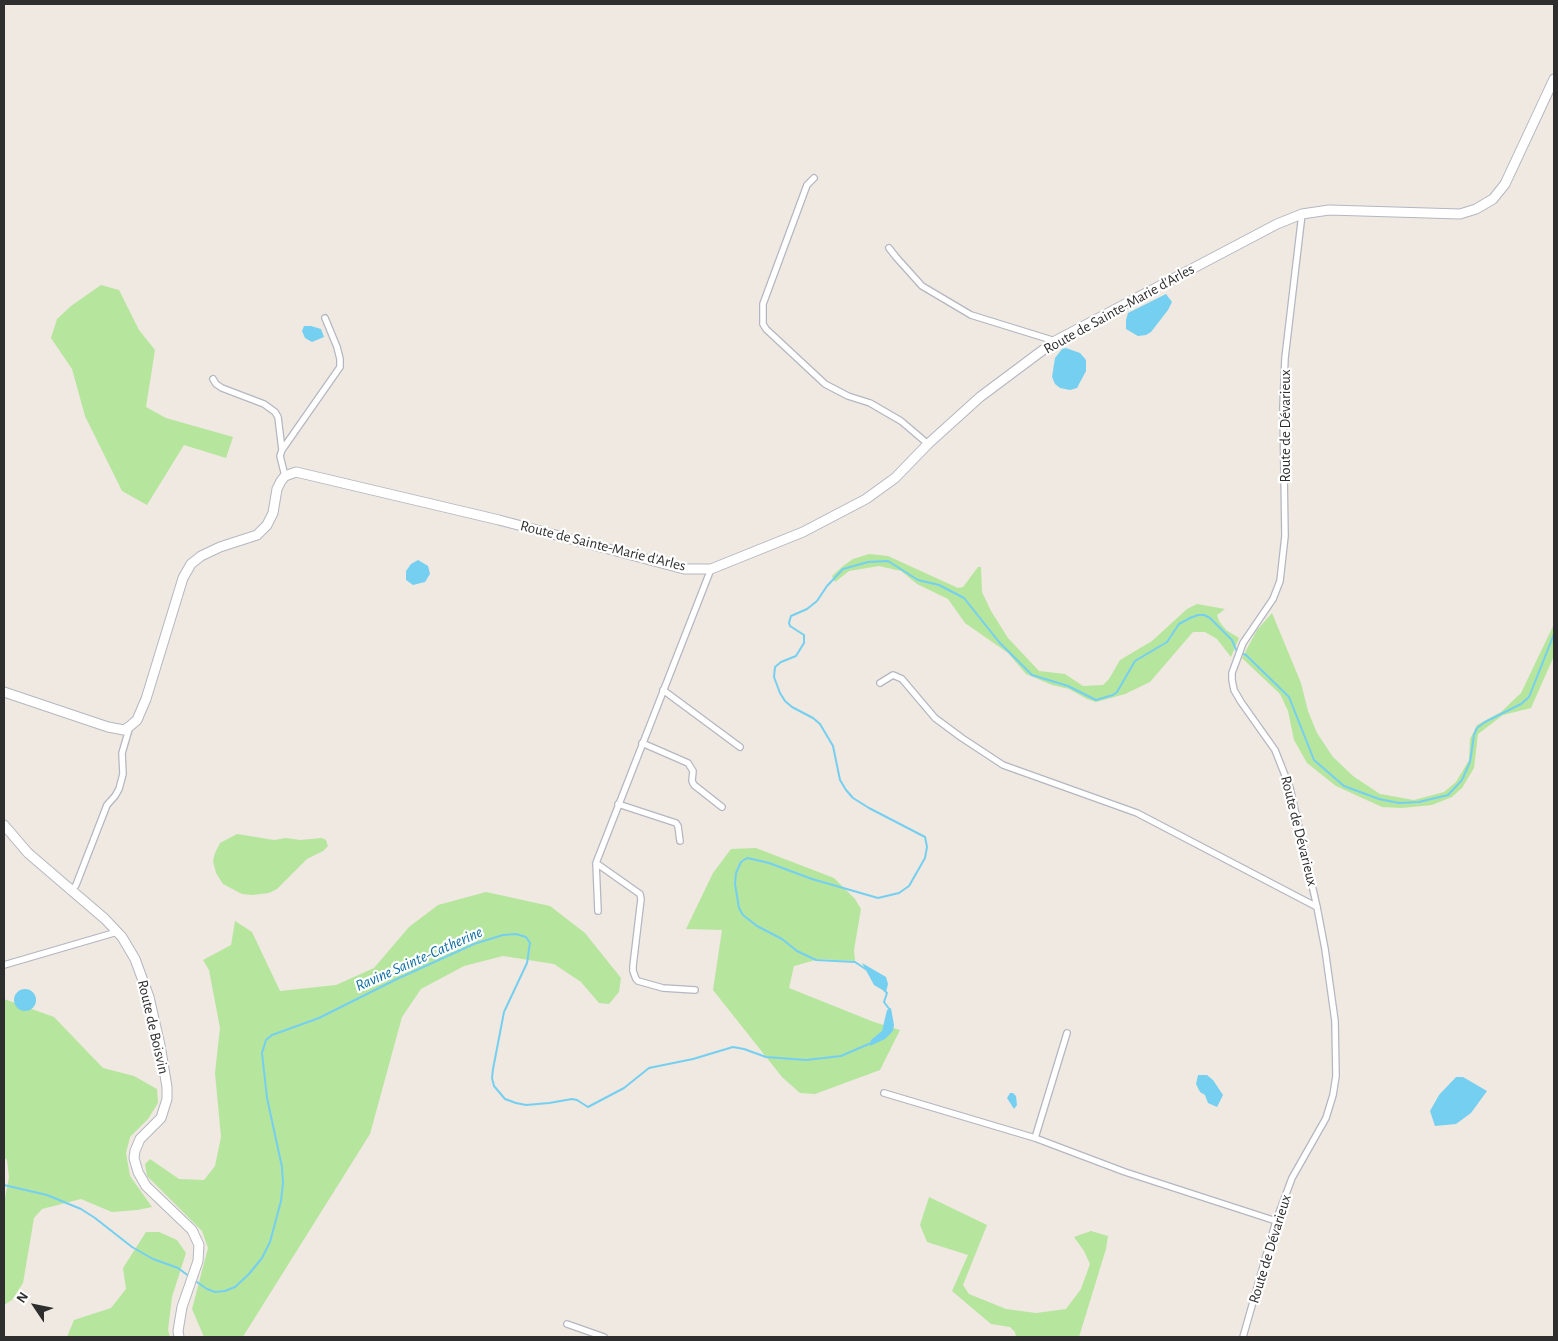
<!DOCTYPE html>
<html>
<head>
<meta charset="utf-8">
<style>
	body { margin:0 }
	#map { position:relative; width:1558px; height:1341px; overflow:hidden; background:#efe9e1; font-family:"Alegreya Sans",sans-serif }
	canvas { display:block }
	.frame { position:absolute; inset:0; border:5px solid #2e2e2e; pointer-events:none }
	.north { position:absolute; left:10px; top:1281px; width:50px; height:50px; -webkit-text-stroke:4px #fff; paint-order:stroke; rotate:304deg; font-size:14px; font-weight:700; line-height:20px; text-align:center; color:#2e2e2e }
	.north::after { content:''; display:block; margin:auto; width:18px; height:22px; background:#2e2e2e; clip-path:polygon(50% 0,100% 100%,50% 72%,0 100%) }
</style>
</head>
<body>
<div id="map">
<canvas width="1558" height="1341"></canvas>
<div class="frame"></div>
<div class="north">N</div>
</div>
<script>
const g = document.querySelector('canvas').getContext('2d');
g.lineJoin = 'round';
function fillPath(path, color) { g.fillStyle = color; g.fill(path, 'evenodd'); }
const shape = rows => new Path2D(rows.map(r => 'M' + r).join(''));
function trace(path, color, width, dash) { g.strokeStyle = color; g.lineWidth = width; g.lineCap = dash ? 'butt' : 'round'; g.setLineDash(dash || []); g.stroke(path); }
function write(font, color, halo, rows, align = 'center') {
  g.font = font + ' "Alegreya Sans",sans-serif'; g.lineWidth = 4.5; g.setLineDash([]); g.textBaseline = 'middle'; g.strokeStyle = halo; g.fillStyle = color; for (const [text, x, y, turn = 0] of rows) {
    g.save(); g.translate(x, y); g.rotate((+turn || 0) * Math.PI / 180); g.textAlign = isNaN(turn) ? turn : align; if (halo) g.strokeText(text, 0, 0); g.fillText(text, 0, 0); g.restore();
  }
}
fillPath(shape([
	[101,285,119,290,139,330,155,350,146,407,166,418,233,437,226,458,184,445,147,505,122,491,85,416,72,369,51,338,57,319,71,306],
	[869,554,888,556,958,588,963,587,978,567,981,567,982,592,991,611,1008,638,1039,671,1065,674,1083,686,1103,685,1109,679,1120,660,1152,641,1187,609,1197,604,1225,609,1217,615,1219,621,1226,630,1239,638,1231,657,1217,639,1205,632,1193,632,1150,682,1125,694,1096,702,1087,699,1069,689,1052,685,1026,674,1008,653,965,623,948,599,917,584,901,571,879,566,849,571,835,582,832,576,843,566,853,559],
	[1272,613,1301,683,1308,711,1317,733,1333,757,1353,776,1380,794,1414,800,1444,792,1456,782,1469,760,1470,739,1477,725,1501,712,1521,693,1554,624,1554,656,1531,708,1503,715,1478,734,1474,768,1462,788,1452,797,1432,805,1402,808,1382,807,1336,786,1307,763,1294,740,1288,711,1280,694,1242,658,1257,630],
	[237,834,274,840,286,838,300,840,322,838,326,840,328,846,323,851,307,859,277,889,269,893,252,895,242,894,223,884,216,873,213,861,215,853,220,843],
	[756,848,834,878,855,899,861,909,854,950,855,961,819,959,794,966,789,988,874,1022,900,1030,880,1070,815,1094,800,1093,782,1077,713,990,722,930,686,929,713,873,731,849],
	[486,892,550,906,585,933,621,978,619,992,609,1004,599,1003,581,982,554,964,503,956,464,966,421,989,402,1017,370,1134,244,1335,242,1337,204,1337,192,1309,208,1248,202,1231,147,1176,145,1164,150,1159,179,1179,204,1180,215,1166,221,1137,215,1073,220,1028,209,970,203,960,231,945,235,921,252,932,280,991,336,985,374,968,409,927,438,905],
	[4,999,54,1017,103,1068,134,1076,157,1089,158,1103,148,1119,130,1137,126,1153,130,1176,152,1207,137,1210,112,1212,81,1199,42,1209,34,1218,23,1283,12,1300,4,1305,4,1203,9,1177,7,1160,4,1157],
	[929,1197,987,1225,963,1285,969,1294,1006,1309,1036,1313,1066,1309,1081,1289,1090,1264,1084,1251,1074,1237,1091,1231,1108,1236,1106,1249,1079,1337,1016,1337,1015,1332,1010,1327,991,1324,952,1291,968,1255,927,1242,920,1225],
	[146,1232,159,1232,177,1240,186,1253,172,1297,168,1330,170,1337,67,1337,74,1320,111,1308,126,1289,123,1268]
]), '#b6e59e');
fillPath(shape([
	[1166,294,1172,302,1168,310,1151,332,1146,335,1138,336,1126,329,1126,320,1128,313],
	[304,326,311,326,321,329,324,337,312,342,305,338,302,331],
	[1066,348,1080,353,1086,360,1086,371,1077,388,1070,390,1060,388,1055,384,1052,377,1055,358,1062,349],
	[418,560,428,566,430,574,425,582,413,585,406,580,406,571,411,564],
	[862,963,886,977,888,984,886,992,874,985],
	'14 1000a11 11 0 1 1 22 0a11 11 0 1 1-22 0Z',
	[891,1008,894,1025,893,1031,885,1039,870,1046,871,1040,882,1031,887,1010],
	[1198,1075,1207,1075,1213,1080,1223,1095,1217,1107,1208,1103,1205,1095,1200,1092,1196,1084],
	[1456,1077,1463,1077,1487,1091,1471,1113,1456,1124,1435,1126,1430,1111,1439,1095],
	[1010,1093,1013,1093,1016,1096,1017,1105,1014,1109,1007,1098]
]), '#75cff0');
trace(shape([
	[867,970,855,962,816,960,797,951,782,939,757,926,743,915,739,908,735,884,736,873,741,862,747,858,752,859,769,863,812,879,878,898,899,893,909,886,925,858,927,847,925,837,869,808,853,798,846,790,840,780,833,746,820,724,813,718,792,707,785,701,780,693,774,677,775,667,781,662,796,656,804,643,804,635,790,626,789,623,791,616,807,609,817,601,827,586,843,569,868,562,888,561,918,580,939,585,964,598,999,642,1032,675,1068,686,1096,700,1113,695,1117,692,1135,661,1167,642,1179,624,1190,618,1198,615,1204,615,1210,618,1232,640,1237,652,1246,655,1289,697,1314,760,1344,786,1379,799,1399,803,1419,802,1448,795,1462,780,1470,762,1474,735,1477,728,1485,722,1521,704,1529,697,1554,634],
	[884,990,887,993,884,1002,890,1010],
	[4,1185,47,1195,81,1209,95,1218,132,1247,153,1259,178,1268,190,1277],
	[194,1280,207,1289,215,1292,225,1291,235,1287,249,1274,262,1258,270,1242,281,1201,283,1183,282,1167,267,1098,262,1053,266,1040,272,1035,319,1018,397,979,474,944,503,935,516,934,526,937,530,943,527,963,504,1012,493,1069,492,1078,494,1086,505,1099,516,1103,526,1105,549,1103,572,1099,577,1100,588,1107,624,1088,649,1068,693,1059,733,1047,744,1049,766,1057,806,1060,841,1056,871,1043]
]), '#75cff0', 2);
const minor = shape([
	[814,178,807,185,763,304,763,324,766,329,825,384,848,396,870,403,901,421,928,444],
	[889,248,896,257,922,286,971,315,1055,341],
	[213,379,216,384,222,388,264,404,275,412,278,417,282,450],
	[285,476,280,456,282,450,340,367,340,359,337,347,325,318],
	[880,683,893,675,902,679,935,718,962,738,1003,765,1137,813,1317,907],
	[663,690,740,747],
	[642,743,688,763,693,771,692,781,694,785,722,807],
	[618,804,676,823,678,826,680,841],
	[596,863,640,894,641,899,633,966,633,971,636,979,638,981,663,988,695,990],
	[72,890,76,885,107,805,115,796,119,789,123,774,122,753,130,726],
	[598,911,596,863,711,569],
	[4,965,117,932],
	[884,1093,1035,1138,1125,1172,1276,1221],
	[1035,1138,1067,1033],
	[567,1324,604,1337],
	[1243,1337,1276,1221,1292,1178,1326,1118,1333,1095,1336,1076,1335,1021,1325,949,1317,907,1290,788,1275,750,1241,702,1234,690,1232,680,1232,673,1243,643,1273,599,1280,581,1285,536,1283,407,1285,358,1302,214]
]);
const secondary = shape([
	[4,692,108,727,124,730,130,726,137,720,146,699,183,578,191,564,201,556,220,547,257,535,267,525,273,513,277,489,281,481,285,476,296,472,499,520,684,569,711,569,803,532,866,499,895,478,928,444,980,397,1055,341,1277,224,1302,214,1329,210,1460,214,1476,209,1493,199,1505,184,1554,79],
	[4,825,28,853,105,919,122,937,135,959,149,997,160,1045,167,1087,167,1099,161,1118,140,1139,135,1151,134,1158,138,1172,146,1186,192,1230,199,1245,198,1261,182,1307,178,1331,179,1337]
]);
trace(minor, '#b4b7c1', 8);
trace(secondary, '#b4b7c1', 11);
trace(minor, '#fff', 5.5);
trace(secondary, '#fff', 9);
write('15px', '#2e2e2e', '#fff', [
	["Route de Sainte-Marie d'Arles",1119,309,-29],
	["Route de Dévarieux",1285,426,-90],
	["Route de Sainte-Marie d'Arles",603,546,14],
	["Route de Dévarieux",1299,831,76],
	["Route de Boisvin",153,1027,77],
	["Route de Dévarieux",1270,1249,-73]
]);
write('italic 16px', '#0d6fa3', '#fff', [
	["Ravine Sainte-Catherine",419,959,-24]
]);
</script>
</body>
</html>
